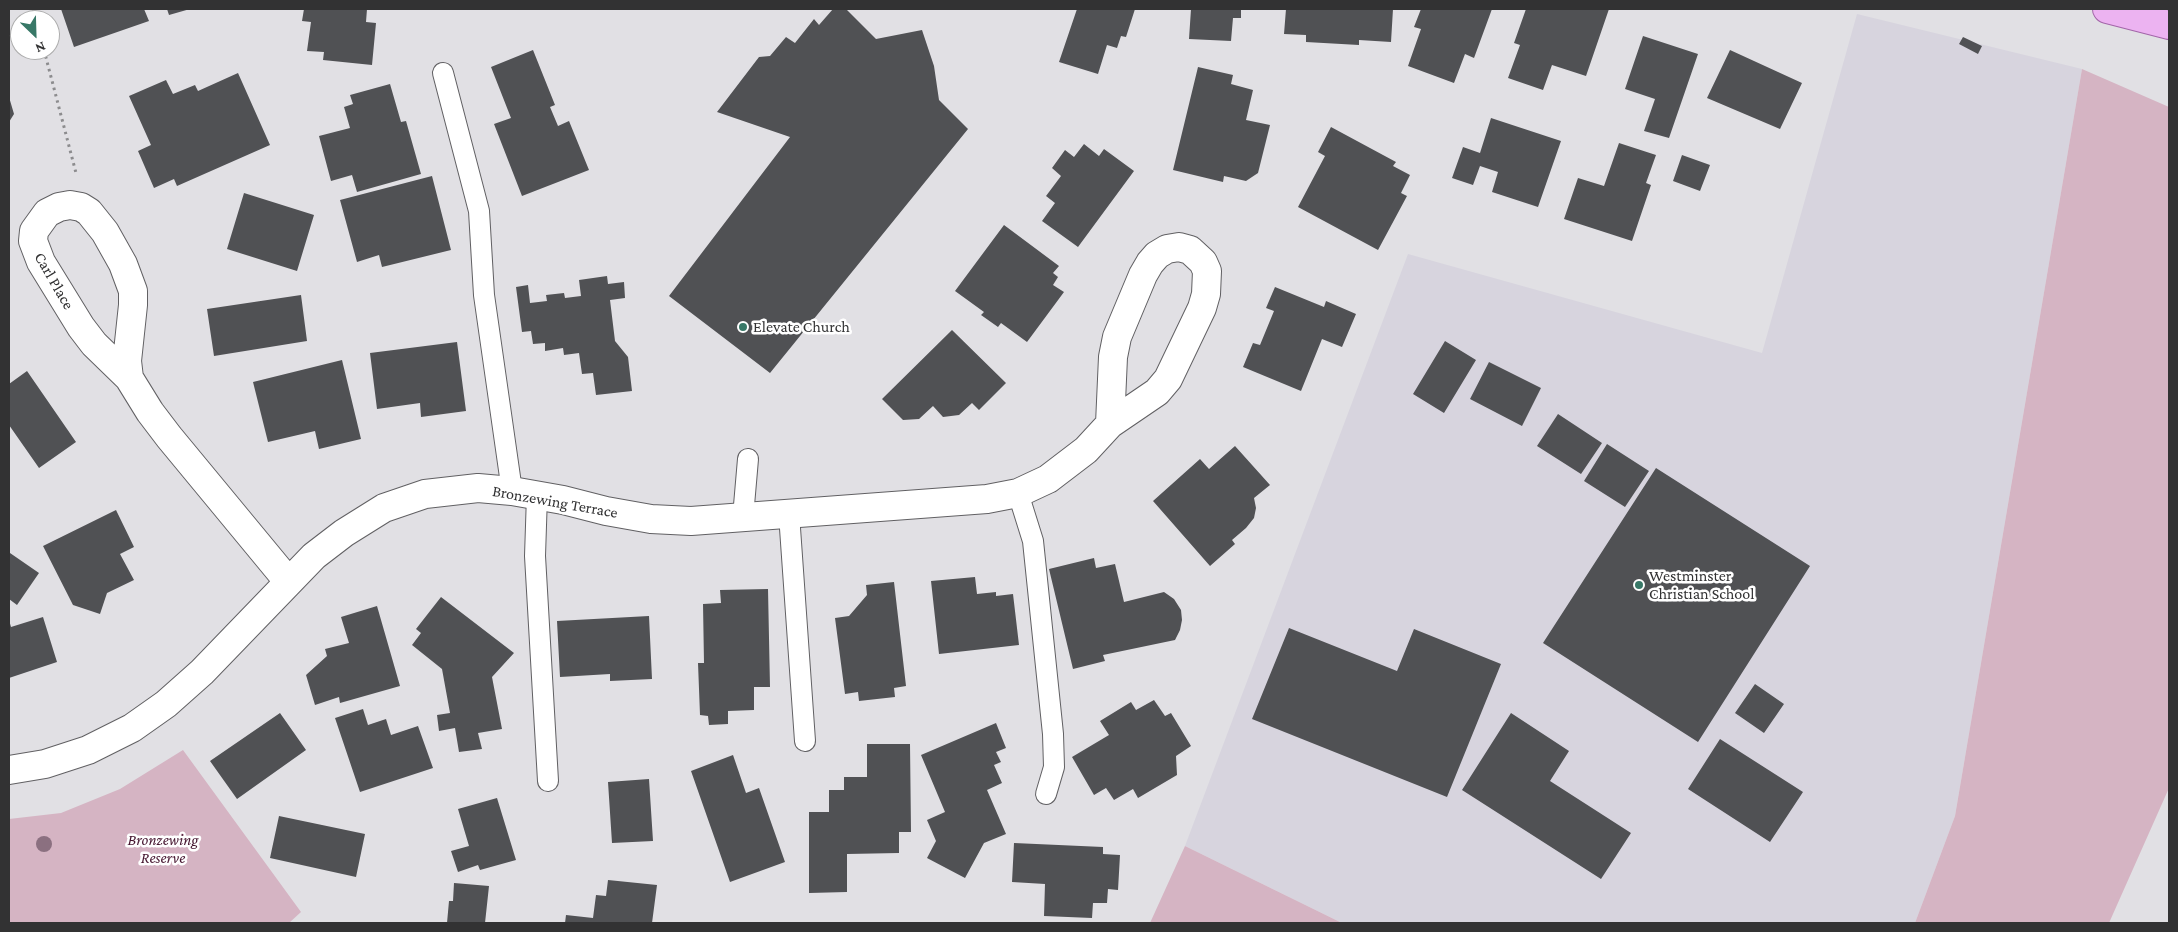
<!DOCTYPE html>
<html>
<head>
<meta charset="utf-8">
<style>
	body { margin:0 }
	#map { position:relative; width:2178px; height:932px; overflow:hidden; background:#e1e0e4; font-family:"Crimson Pro",serif }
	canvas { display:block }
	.frame { position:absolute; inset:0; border:10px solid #323233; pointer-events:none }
	.north { position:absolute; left:10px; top:10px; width:50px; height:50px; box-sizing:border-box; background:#fff; border:1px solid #adadad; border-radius:50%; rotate:156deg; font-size:14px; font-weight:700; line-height:20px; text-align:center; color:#323233 }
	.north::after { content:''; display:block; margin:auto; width:18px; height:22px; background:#387867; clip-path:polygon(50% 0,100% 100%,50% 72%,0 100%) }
</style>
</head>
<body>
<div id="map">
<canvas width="2178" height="932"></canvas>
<div class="frame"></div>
<div class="north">N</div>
</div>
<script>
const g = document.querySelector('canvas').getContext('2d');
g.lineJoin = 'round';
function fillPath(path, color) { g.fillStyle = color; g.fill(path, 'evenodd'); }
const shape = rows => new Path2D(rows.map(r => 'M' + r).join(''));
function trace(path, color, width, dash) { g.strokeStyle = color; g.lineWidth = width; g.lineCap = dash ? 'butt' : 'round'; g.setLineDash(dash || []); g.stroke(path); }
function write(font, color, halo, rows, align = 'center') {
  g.font = font + ' "Crimson Pro",serif'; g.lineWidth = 5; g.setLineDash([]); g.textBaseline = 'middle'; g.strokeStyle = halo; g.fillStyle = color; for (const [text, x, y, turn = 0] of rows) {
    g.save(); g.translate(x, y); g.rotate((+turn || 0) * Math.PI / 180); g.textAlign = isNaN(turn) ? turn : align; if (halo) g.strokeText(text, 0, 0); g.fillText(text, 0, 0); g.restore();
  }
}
fillPath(shape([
	[1857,14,2082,69,1955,816,1915,923,1342,923,1185,846,1408,254,1762,353]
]), '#d7d4de');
fillPath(shape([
	[2082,69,2169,107,2169,788,2109,923,1915,923,1955,816],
	[183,750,301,912,289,923,9,923,9,819,61,813,120,789],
	[1185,846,1342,923,1150,923]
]), '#d5b4c3');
fillPath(shape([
	[61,9,144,9,149,21,74,47],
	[167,9,190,9,169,15],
	[304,9,367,9,366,22,376,23,372,65,323,60,324,52,307,51,311,22,302,21],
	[833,9,846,9,876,39,922,30,934,66,939,100,968,129,770,373,669,296,790,137,717,112,759,57,770,56,786,37,795,43,814,19,819,25],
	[1077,9,1135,9,1126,37,1121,36,1117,48,1107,45,1098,74,1059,62],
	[1191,9,1241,9,1241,18,1233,18,1231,41,1189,39],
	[1286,9,1393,9,1391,42,1359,40,1359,45,1306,42,1306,35,1284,34],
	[1421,9,1492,9,1474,58,1465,54,1454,83,1408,66,1421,29,1414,27],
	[1526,9,1609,9,1586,76,1552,65,1543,90,1508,78,1520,45,1514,43],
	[1643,36,1698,54,1669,138,1644,131,1655,99,1625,89],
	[1963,37,1982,46,1978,54,1959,44],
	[533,50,555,105,550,107,558,126,569,121,589,170,522,196,494,124,511,118,491,67],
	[1730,50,1802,83,1780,129,1707,98],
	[1198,67,1233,75,1231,84,1253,90,1246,120,1270,125,1258,173,1246,181,1224,176,1223,182,1173,170],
	[238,73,270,145,177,186,174,179,154,188,138,151,151,145,129,96,166,80,173,94,195,85,198,91],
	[390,84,401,122,406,121,421,174,357,192,352,175,331,181,319,136,350,128,344,107,353,104,350,95],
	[9,97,14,114,9,122],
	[1491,118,1561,141,1538,207,1492,192,1498,172,1480,166,1473,185,1452,178,1463,147,1480,153],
	[1331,127,1396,162,1393,166,1410,175,1401,193,1407,196,1378,250,1298,207,1325,156,1318,152],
	[1619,143,1656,155,1646,183,1651,185,1632,241,1564,219,1578,178,1604,186],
	[1084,144,1099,156,1104,149,1134,171,1078,247,1042,221,1055,203,1046,196,1061,176,1052,168,1065,150,1074,157],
	[1682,155,1710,165,1700,191,1673,181],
	[432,176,451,250,382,267,379,255,357,262,340,200],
	[244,193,314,215,297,271,227,249],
	[1004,225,1059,266,1053,273,1058,277,1053,285,1064,292,1027,342,1001,323,998,327,981,315,984,312,955,291],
	[607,276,608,284,624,282,625,298,610,300,615,341,628,357,632,391,596,395,593,373,582,374,579,353,564,355,563,348,545,351,545,343,533,344,531,331,522,332,516,287,528,285,530,303,547,301,546,295,564,293,565,298,581,296,579,280],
	[1275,287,1324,307,1326,301,1356,314,1342,347,1322,339,1301,391,1243,367,1253,343,1260,345,1274,311,1266,308],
	[301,295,307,341,214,356,207,309],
	[952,330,1006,383,979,410,972,403,959,415,943,417,933,406,919,419,903,420,882,399],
	[1445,341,1476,360,1444,413,1413,394],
	[457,342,466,411,421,417,420,403,377,409,370,353],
	[342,360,361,439,319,449,315,431,268,442,253,382],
	[1489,362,1541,388,1522,426,1470,399],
	[27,371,76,442,39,468,9,425,9,384],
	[1558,414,1602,443,1581,474,1537,446],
	[1607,444,1649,471,1625,507,1584,481],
	[1235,446,1270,485,1254,498,1256,508,1254,518,1246,528,1232,540,1235,544,1210,566,1153,501,1200,459,1209,469],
	[1656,468,1810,566,1698,742,1543,643],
	[116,510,134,547,120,554,134,580,107,593,100,614,73,605,43,546],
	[10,553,39,573,17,605,9,599],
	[1094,558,1096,568,1115,564,1124,602,1164,592,1174,599,1181,610,1182,620,1180,630,1175,640,1103,655,1105,661,1073,669,1049,569],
	[975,577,977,594,996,592,996,596,1013,594,1019,645,939,654,931,581],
	[894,582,906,686,894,688,895,697,859,701,858,692,845,694,835,618,849,616,867,595,866,585],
	[768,589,770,687,754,687,754,710,728,711,728,724,709,725,708,716,700,715,698,663,704,663,703,604,721,603,720,590],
	[441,597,514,653,492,677,502,729,478,733,482,749,459,752,455,728,439,731,437,715,450,713,442,669,412,645,421,633,416,629],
	[377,606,400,686,340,703,339,697,315,705,306,675,327,656,325,649,349,643,341,617],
	[649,616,652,679,610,681,610,674,560,677,557,621],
	[43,617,57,662,9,678,9,620,11,627],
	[1289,628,1397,671,1414,629,1501,664,1447,797,1252,719],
	[1755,684,1784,704,1764,733,1735,713],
	[1154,700,1165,716,1171,713,1191,746,1176,756,1177,775,1138,798,1133,789,1114,800,1106,788,1094,795,1072,757,1109,735,1100,721,1131,702,1136,710],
	[363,709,368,725,386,719,391,735,418,726,433,768,360,792,335,718],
	[280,713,306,750,237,799,210,761],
	[1511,713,1569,751,1550,781,1631,833,1601,879,1462,790],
	[996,723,1006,748,996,752,1001,762,994,765,1002,783,987,790,1006,834,984,843,965,878,927,858,936,841,927,820,945,812,921,755],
	[1720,739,1803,792,1770,842,1688,789],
	[867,744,910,744,911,832,899,832,899,853,847,854,847,892,809,893,809,812,829,812,829,790,844,790,844,777,867,777],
	[733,755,746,793,759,788,785,862,730,882,691,771],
	[649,779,653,841,612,843,608,782],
	[497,798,516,860,480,870,478,865,458,872,451,851,469,846,458,809],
	[279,816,365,834,356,877,270,858],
	[1014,843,1103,847,1103,854,1120,855,1118,890,1108,889,1107,903,1093,903,1092,918,1044,916,1045,884,1012,882],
	[608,880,657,885,652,923,565,923,566,915,593,918,596,895,606,896],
	[454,883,489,886,485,923,447,923,449,901,453,901]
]), '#505154');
const service = shape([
	[443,73,479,211,484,295,512,491],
	[1018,493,1033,541,1053,734,1054,767,1046,794],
	[537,495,535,556,548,781],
	[789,514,805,741],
	[743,517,748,459]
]);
const minor = shape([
	[129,378,127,361,133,305,133,291,123,264,105,232,89,212,81,207,70,205,59,207,47,213,34,231,33,241,41,262,81,327,94,344,129,378,150,412,169,437,288,581],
	[9,770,45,764,88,750,132,728,166,704,202,672,314,556,344,533,384,508,425,494,478,488,512,491,563,500,606,511,651,519,691,521,987,499,1018,493,1048,479,1086,450,1110,424,1157,392,1168,379,1202,308,1206,294,1207,271,1203,262,1190,250,1179,247,1167,249,1157,255,1150,263,1143,275,1117,337,1113,357,1110,424]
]);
const primary = shape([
	[2107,9,2169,25]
]);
trace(service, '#616063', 22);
trace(minor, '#616063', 30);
trace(primary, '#a265a8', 30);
trace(shape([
	[33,9,36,20],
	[44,50,76,173]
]), '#8c8c8e', 3, [2.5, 4]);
trace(service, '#fff', 20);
trace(minor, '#fff', 28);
trace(primary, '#ecb3f1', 28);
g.fillStyle = '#8b7080';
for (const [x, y] of [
	[44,844]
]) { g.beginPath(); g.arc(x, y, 8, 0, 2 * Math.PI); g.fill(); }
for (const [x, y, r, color] of [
	[743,327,5,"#387867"],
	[1639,585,5,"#387867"]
]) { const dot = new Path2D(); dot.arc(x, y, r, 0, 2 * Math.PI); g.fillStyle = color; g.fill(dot); trace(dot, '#fff', 2); }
write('16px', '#323233', '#fff', [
	["Carl Place",54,281,60],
	["Bronzewing Terrace",555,502,10]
]);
write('16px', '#323233', '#fff', [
	["Elevate Church",753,327],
	["Westminster",1649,576],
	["Christian School",1649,594]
], 'left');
write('italic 16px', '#45152f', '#fff', [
	["Bronzewing",163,840],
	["Reserve",163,858]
]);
</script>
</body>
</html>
